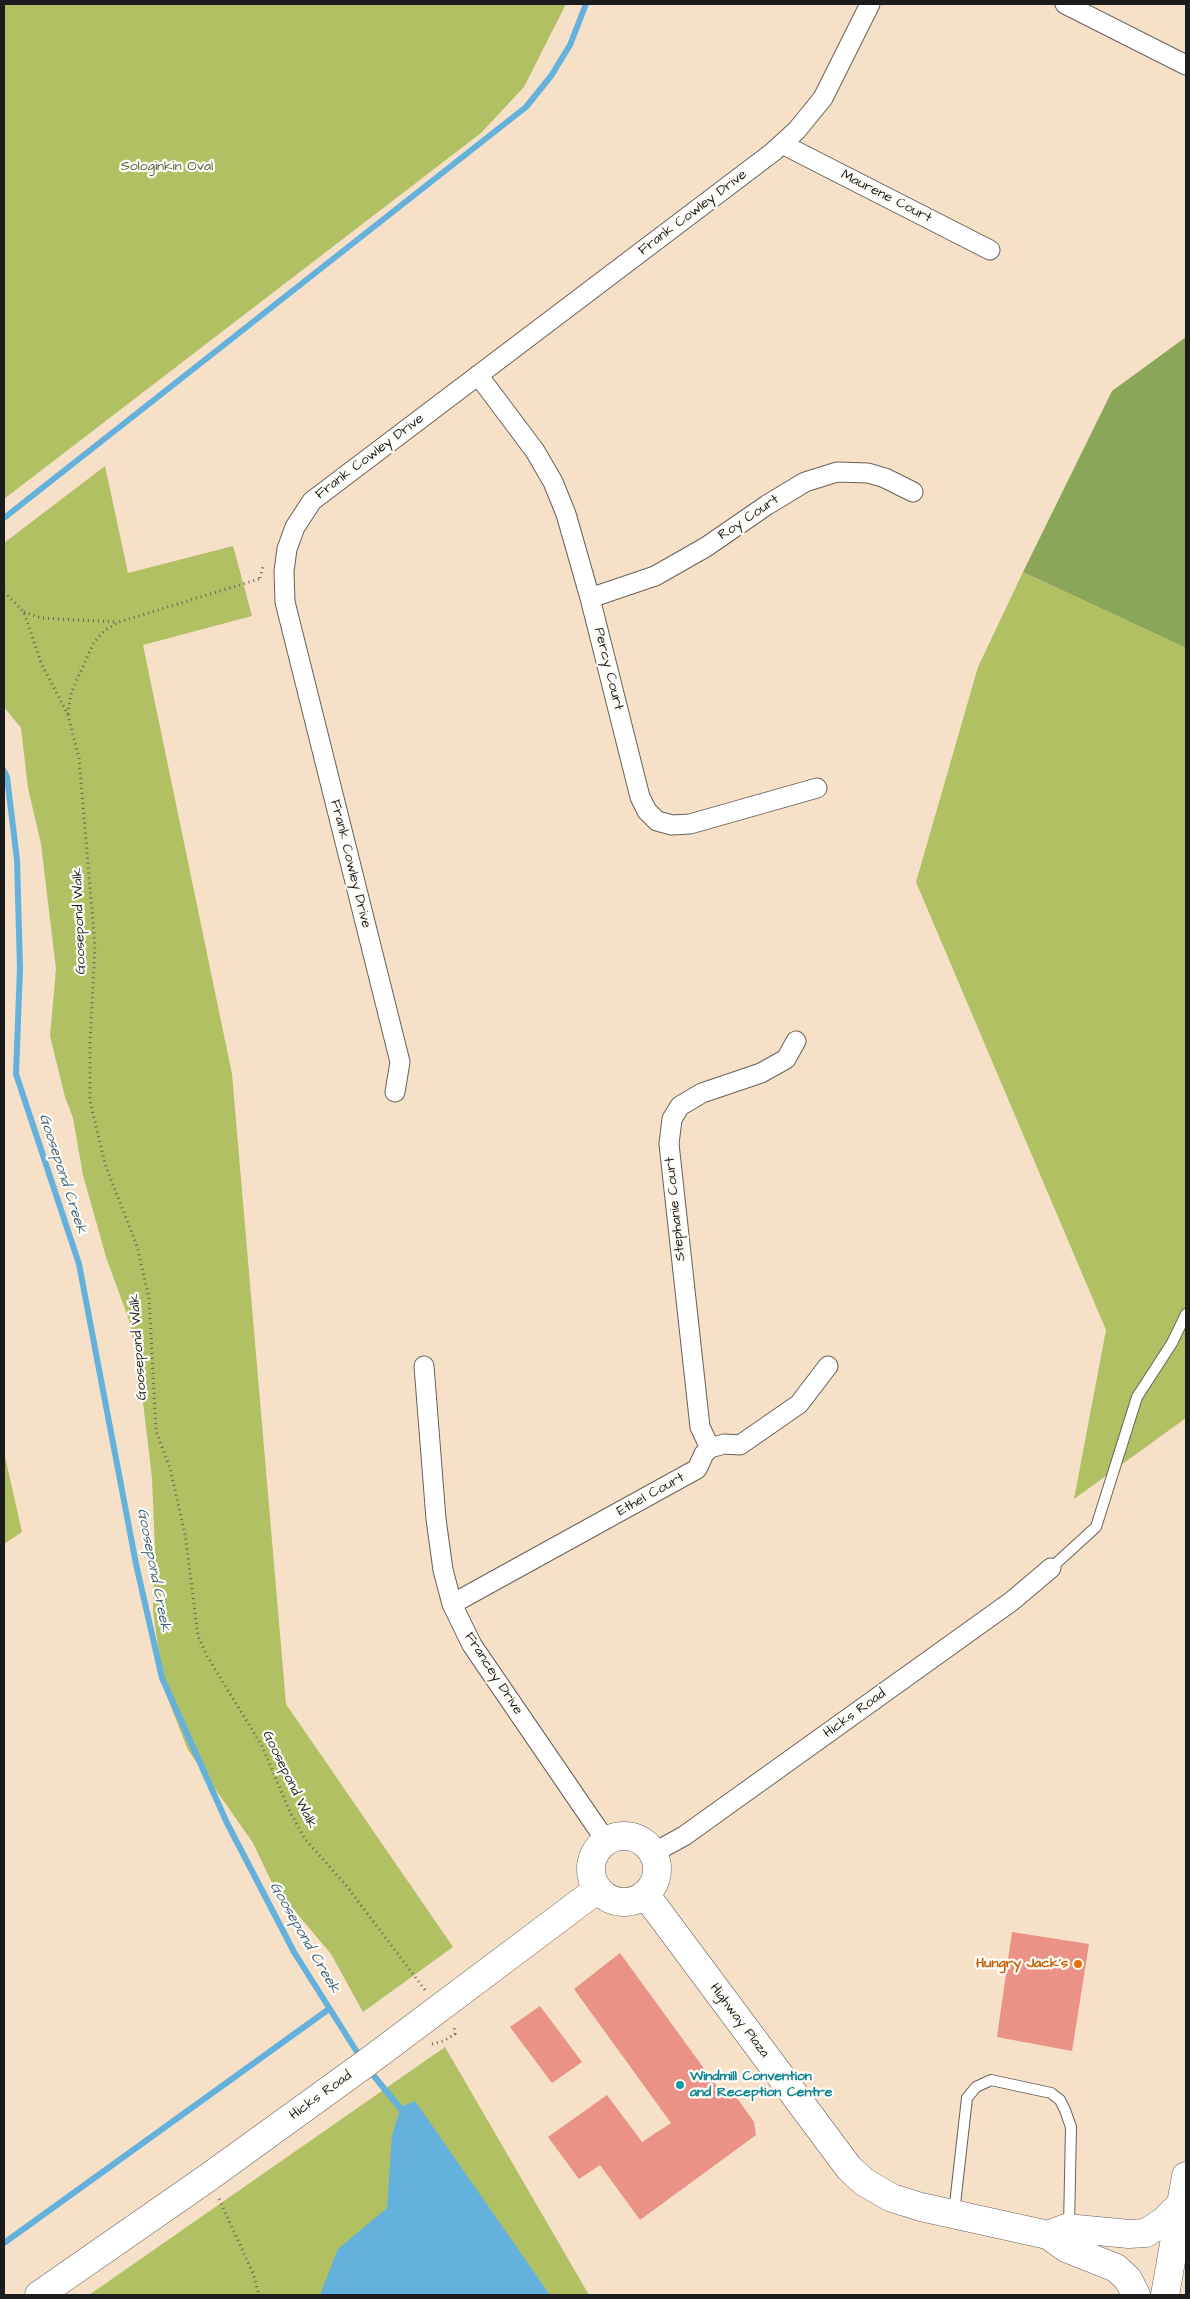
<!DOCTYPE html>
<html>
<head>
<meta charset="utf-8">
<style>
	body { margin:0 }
	#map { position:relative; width:1190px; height:2299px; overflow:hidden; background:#f6e0c7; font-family:"Architects Daughter",sans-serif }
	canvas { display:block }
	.frame { position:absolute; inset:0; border:5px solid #1c1c1c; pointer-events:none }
</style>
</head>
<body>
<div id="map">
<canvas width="1190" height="2299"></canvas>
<div class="frame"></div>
</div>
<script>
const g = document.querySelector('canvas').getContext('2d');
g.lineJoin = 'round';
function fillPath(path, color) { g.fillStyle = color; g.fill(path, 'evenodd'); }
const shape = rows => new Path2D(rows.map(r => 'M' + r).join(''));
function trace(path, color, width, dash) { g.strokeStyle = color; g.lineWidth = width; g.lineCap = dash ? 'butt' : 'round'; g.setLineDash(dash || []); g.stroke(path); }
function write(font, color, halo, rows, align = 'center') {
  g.font = font + ' "Architects Daughter",sans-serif'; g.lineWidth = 4.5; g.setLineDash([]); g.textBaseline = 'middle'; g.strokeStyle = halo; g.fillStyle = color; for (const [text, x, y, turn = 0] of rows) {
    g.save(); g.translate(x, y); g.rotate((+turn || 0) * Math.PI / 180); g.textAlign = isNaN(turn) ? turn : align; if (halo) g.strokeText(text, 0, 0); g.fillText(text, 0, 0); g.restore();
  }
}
fillPath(shape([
	[4,4,566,4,524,87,481,133,4,499],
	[105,466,128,573,233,546,252,616,143,645,232,1074,286,1704,453,1947,363,2012,331,1954,273,1885,253,1843,188,1750,164,1689,153,1610,155,1550,152,1478,141,1386,130,1323,106,1257,83,1175,73,1118,65,1097,50,1036,56,969,41,844,28,788,21,728,4,707,4,543],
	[1023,572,1186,648,1186,1418,1074,1499,1106,1330,916,882,978,667],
	[4,1452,22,1532,4,1544],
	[445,2047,589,2295,89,2295]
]), '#b0c063');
fillPath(shape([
	[1186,337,1186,648,1023,572,1112,391]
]), '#8ca659');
fillPath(shape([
	[415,2101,550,2295,320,2295,338,2249,387,2208,392,2135,401,2107]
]), '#64b1dd');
trace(shape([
	[4,518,526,107,551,76,570,45,586,4],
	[4,771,7,777,17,860,20,968,16,1074,79,1264,136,1564,162,1678,227,1823,294,1952,362,2060],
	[369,2070,405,2114],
	[4,2243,329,2009]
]), '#64b1dd', 6);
fillPath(shape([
	[1012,1932,1089,1944,1072,2051,997,2037],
	[620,1953,719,2089,730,2088,754,2122,756,2135,640,2220,600,2165,579,2179,548,2137,607,2095,642,2142,671,2123,574,1989],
	[540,2006,582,2062,552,2083,510,2027]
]), '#e99285');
const lane = shape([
	[1051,1568,1096,1527,1137,1397,1172,1343,1186,1314],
	[954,2213,967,2098,976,2087,991,2080,1051,2093,1060,2100,1065,2110,1071,2127,1069,2227]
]);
const street = shape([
	[1065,4,1186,65],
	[782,144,990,250],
	[478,375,535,451,553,482,566,514,590,598,640,797,647,811,657,821,672,825,690,824,817,788],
	[590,598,655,576,706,547,767,505,805,482,837,472,868,473,885,478,913,492],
	[395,1092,400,1062,285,602,284,571,287,549,295,527,312,501,773,152,797,130,823,98,870,4],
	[424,1366,436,1519,443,1570,452,1604,472,1645,606,1841],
	[710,1448,700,1427,669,1144,672,1119,680,1106,702,1093,761,1073,786,1059,796,1041],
	[452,1604,697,1469,704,1454,710,1448,724,1444,740,1445,799,1404,828,1366],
	[653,1853,684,1836,1012,1601,1051,1568]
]);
const secondary = shape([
	'591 1869a33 33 0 1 1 66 0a33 33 0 1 1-66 0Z',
	[645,1894,849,2168,864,2182,892,2198,921,2207,1048,2235,1066,2248,1116,2268,1128,2279,1136,2295],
	[1048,2235,1066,2228,1129,2234,1146,2233,1164,2221,1180,2205],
	[39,2295,206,2179,365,2064,598,1889]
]);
const highway = shape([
	[1165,2295,1186,2176]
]);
trace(lane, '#686158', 12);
trace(street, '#686158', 21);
trace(secondary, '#686158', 29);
trace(highway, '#686158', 29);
trace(shape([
	[260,578,263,567],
	[4,592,24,612,41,663,68,715,79,758,95,946,90,1043,90,1101,105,1164,137,1246,149,1298,156,1431,170,1468,185,1534,198,1636,207,1656,262,1746,290,1812,305,1839,345,1884,425,1990],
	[24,612,41,618,118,622],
	[68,714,71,693,94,642,105,630,119,622,262,578],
	[432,2044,443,2041,455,2034,454,2026],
	[219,2199,253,2273,259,2295]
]), '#686158', 3, [1, 4]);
trace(lane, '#fff', 10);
trace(street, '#fff', 19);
trace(secondary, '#fff', 28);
trace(highway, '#fff', 28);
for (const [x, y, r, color] of [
	[1078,1964,5,"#e8710a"],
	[680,2085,5,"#0f9aa8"]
]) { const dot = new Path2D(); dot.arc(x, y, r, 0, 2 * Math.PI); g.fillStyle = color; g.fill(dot); trace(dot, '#fdfcf7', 2); }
write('14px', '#575e38', '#fdfcf7', [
	["Sologinkin Oval",167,167]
]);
write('14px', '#1c1c1c', '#fdfcf7', [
	["Maurene Court",886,197,27],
	["Frank Cowley Drive",693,213,-37],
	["Frank Cowley Drive",370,457,-37],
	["Roy Court",749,518,-34],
	["Percy Court",608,669,76],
	["Frank Cowley Drive",350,864,76],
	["Goosepond Walk",80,921,-92],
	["Stephanie Court",676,1209,-96],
	["Goosepond Walk",139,1347,-94],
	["Ethel Court",651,1495,-29],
	["Francey Drive",493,1674,57],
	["Hicks Road",855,1714,-36],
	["Goosepond Walk",289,1780,64],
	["Highway Plaza",739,2021,53],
	["Hicks Road",321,2096,-36]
]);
write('bold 14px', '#c56008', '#fdfcf7', [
	["Hungry Jack's",1068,1964]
], 'right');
write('bold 14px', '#0d838f', '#fdfcf7', [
	["Windmill Convention",690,2077],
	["and Reception Centre",690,2093]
], 'left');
write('italic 15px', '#3c5f73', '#fdfcf7', [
	["Goosepond Creek",62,1174,72],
	["Goosepond Creek",153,1570,79],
	["Goosepond Creek",304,1938,60]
]);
</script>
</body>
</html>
